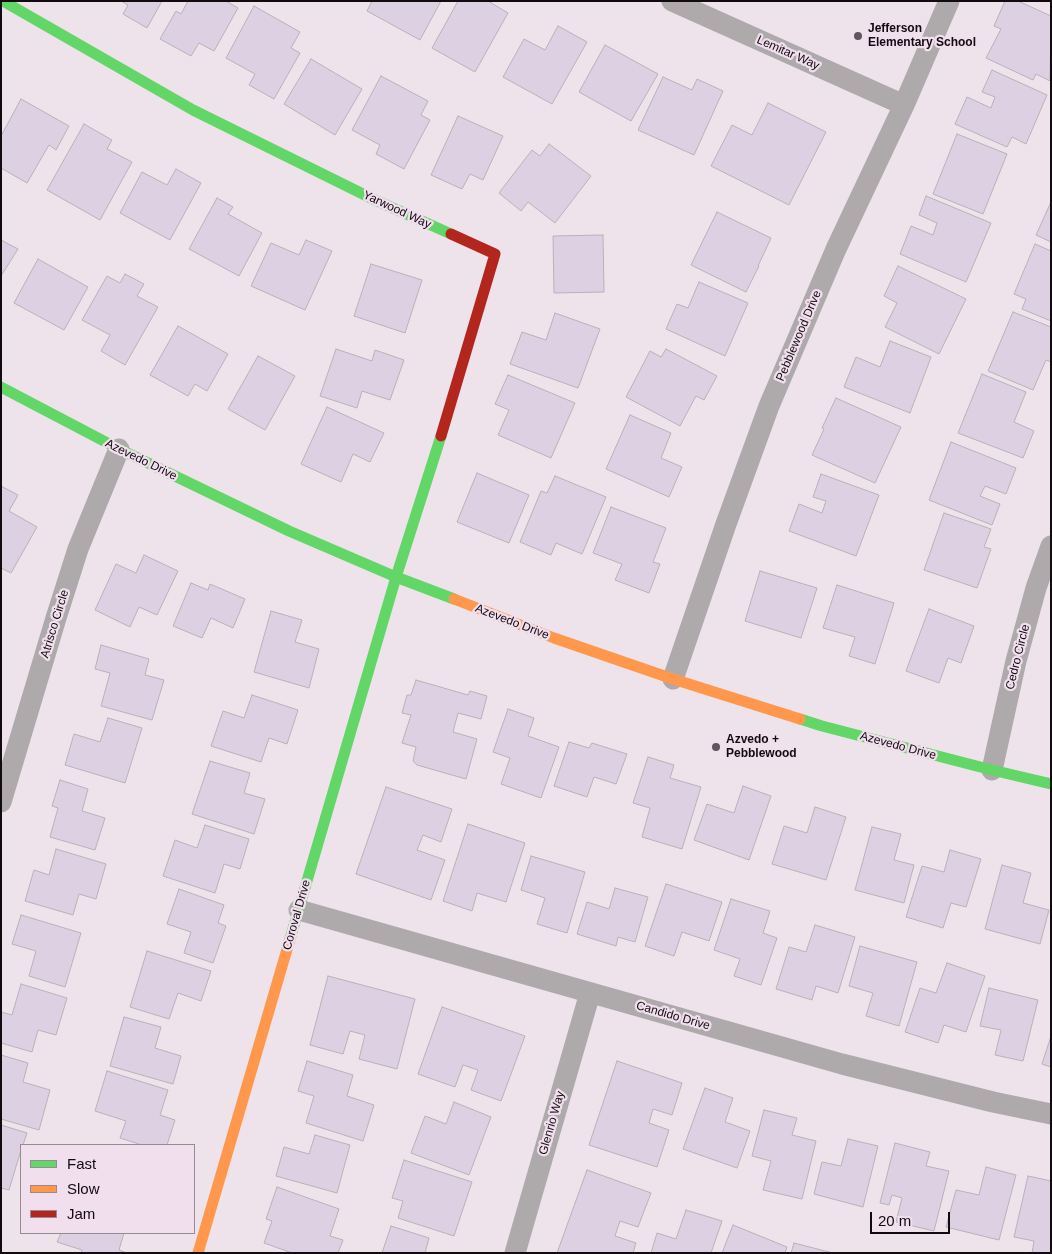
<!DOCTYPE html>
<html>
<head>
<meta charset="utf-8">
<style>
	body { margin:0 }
	#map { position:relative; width:1052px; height:1254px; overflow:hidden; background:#eee3eb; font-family:Helvetica,sans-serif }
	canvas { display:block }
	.frame { position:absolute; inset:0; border:2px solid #110b10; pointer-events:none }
	.legend { position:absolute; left:20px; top:1144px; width:175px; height:90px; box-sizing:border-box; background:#f2dfee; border:1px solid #988a95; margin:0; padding:6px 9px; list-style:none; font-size:15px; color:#110b10 }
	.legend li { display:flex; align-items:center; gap:10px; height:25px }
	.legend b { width:25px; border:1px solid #988a95 }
	.scale { position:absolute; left:870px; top:1212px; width:80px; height:22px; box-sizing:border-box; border:2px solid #110b10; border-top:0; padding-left:6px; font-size:15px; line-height:18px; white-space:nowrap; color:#110b10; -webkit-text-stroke:4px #f2dfee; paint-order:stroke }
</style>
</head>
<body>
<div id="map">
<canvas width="1052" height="1254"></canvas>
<div class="frame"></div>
<ul class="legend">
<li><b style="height:6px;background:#63d668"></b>Fast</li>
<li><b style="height:6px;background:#ff974d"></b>Slow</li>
<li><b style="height:6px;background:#b3261e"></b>Jam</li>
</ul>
<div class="scale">20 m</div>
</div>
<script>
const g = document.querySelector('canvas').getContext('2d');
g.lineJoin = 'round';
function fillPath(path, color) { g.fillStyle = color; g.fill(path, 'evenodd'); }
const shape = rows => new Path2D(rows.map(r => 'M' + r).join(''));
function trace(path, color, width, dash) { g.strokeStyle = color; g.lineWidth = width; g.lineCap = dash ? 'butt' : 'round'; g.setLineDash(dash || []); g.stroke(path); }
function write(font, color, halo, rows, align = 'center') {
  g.font = font + ' Helvetica,sans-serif'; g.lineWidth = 4.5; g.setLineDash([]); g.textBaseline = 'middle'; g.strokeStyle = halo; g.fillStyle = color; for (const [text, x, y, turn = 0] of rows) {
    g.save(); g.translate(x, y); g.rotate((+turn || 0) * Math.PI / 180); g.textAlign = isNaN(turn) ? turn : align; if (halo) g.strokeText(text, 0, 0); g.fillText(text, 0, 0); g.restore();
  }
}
const building = shape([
	[121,1,162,1,147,28,123,14,128,5,121,1],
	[188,1,226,1,238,8,214,51,199,43,191,56,160,39,176,11,181,14,188,1],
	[372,1,441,1,420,40,367,11,372,1],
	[458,1,488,1,508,13,475,72,432,48,458,1],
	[1005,1,1018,1,1051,16,1050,81,1036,74,1033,80,986,58,1001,29,994,26,1005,1],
	[254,6,300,32,291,48,300,53,274,99,249,85,255,74,226,58,254,6],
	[558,26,587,42,552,104,503,77,524,39,545,50,558,26],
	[605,45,658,74,631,121,579,92,605,45],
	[311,59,362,89,335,135,284,104,311,59],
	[992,70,1047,95,1026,144,1012,137,1007,147,955,124,967,97,991,108,995,97,982,92,992,70],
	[381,76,428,101,421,115,430,120,404,169,376,154,380,145,352,130,381,76],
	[663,77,692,90,697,79,723,91,694,155,638,130,663,77],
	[21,99,69,126,56,150,49,145,27,183,1,168,1,136,21,99],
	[768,103,826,132,789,205,711,166,732,125,752,135,768,103],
	[458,116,503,136,483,180,470,174,462,189,431,175,458,116],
	[84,124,112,140,107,149,132,162,100,220,47,190,84,124],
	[957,134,1007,154,983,214,933,194,957,134],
	[549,144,591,176,555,223,528,202,521,211,499,193,532,150,540,156,549,144],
	[176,169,201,183,170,240,120,213,142,172,167,185,176,169],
	[926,196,991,223,966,282,900,254,911,226,933,235,937,223,919,215,926,196],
	[217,198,233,207,228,214,262,233,239,276,189,249,217,198],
	[1051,202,1051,242,1036,235,1051,202],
	[717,212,771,238,758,266,759,266,746,292,691,265,717,212],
	[603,235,604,292,554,293,553,236,603,235],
	[1,240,18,249,1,276,1,240],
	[306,240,332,251,305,310,251,286,271,243,299,255,306,240],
	[1035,244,1051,251,1051,321,1022,309,1026,299,1014,294,1035,244],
	[38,259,88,287,64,330,14,303,38,259],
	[371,264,422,280,405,333,354,316,371,264],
	[898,266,966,299,939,354,885,327,897,303,884,296,898,266],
	[125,274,144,284,137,296,158,307,125,365,101,351,110,335,82,320,107,276,120,283,125,274],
	[699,282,748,303,725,356,666,329,677,304,688,308,699,282],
	[1013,312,1051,327,1051,362,1046,360,1033,390,988,371,1013,312],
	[555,313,600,329,578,388,510,364,522,332,546,340,555,313],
	[178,326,228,354,207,391,195,384,188,396,150,375,178,326],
	[890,341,931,357,910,413,844,387,856,357,880,367,890,341],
	[336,349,372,361,375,350,404,360,390,400,362,391,357,408,320,396,336,349],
	[666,349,717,376,704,400,696,396,680,426,626,397,650,351,661,357,666,349],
	[258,356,295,376,265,430,228,409,258,356],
	[982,374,1026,392,1014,422,1034,431,1023,458,958,433,982,374],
	[508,375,575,403,551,458,498,435,509,410,495,404,508,375],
	[836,398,901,427,875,483,812,455,824,429,822,428,836,398],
	[327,407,384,433,370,462,353,454,341,482,301,464,327,407],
	[630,415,671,433,661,458,682,467,669,497,606,469,630,415],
	[951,442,1016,468,1006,494,985,486,980,496,1000,504,992,525,929,500,951,442],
	[477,473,529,495,509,543,457,522,477,473],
	[821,474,879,495,856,556,789,531,799,504,822,513,826,501,813,497,821,474],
	[555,476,606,497,582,554,556,543,551,555,520,542,541,491,547,493,555,476],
	[1,486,18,495,9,511,37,527,11,573,1,568,1,486],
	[611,507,666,528,653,562,660,564,649,593,615,580,622,564,593,553,611,507],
	[944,513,991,529,984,547,991,549,977,588,924,570,944,513],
	[144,555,178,571,157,615,139,607,130,627,95,610,116,564,136,573,144,555],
	[760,571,817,588,801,638,745,621,760,571],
	[191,583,208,590,210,584,245,599,233,628,211,618,202,638,173,626,191,583],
	[837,585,894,603,875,664,849,656,855,637,823,628,837,585],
	[929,609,974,626,961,663,948,658,939,683,906,671,929,609],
	[271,611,302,620,295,642,319,649,309,688,254,672,271,611],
	[101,645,149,659,145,675,164,680,152,720,101,706,110,673,95,669,101,645],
	[416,680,468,695,470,691,487,696,481,719,458,713,453,732,477,739,466,779,417,765,413,761,416,747,402,743,411,715,402,713,407,695,411,695,416,680],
	[252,695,298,710,287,744,269,738,261,762,211,746,223,711,244,718,252,695],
	[508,709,534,718,528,736,559,747,541,798,501,784,510,758,493,752,508,709],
	[108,718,142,728,125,783,65,765,74,734,100,742,108,718],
	[569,742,589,748,592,743,627,754,616,784,594,777,587,797,554,786,569,742],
	[648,757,674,765,670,778,701,787,682,849,642,837,650,808,633,803,648,757],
	[210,761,250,773,244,793,265,799,254,834,192,814,210,761],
	[60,780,88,789,82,811,105,818,95,850,50,837,58,808,52,806,60,780],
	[743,786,771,796,749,860,694,840,707,804,734,813,743,786],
	[386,787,452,809,441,842,423,835,417,850,445,860,431,900,356,874,386,787],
	[815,807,846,817,826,880,772,864,784,826,807,833,815,807],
	[468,824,525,843,506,902,477,893,472,911,443,901,468,824],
	[205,825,249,839,240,869,224,864,215,893,163,876,175,840,197,848,205,825],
	[872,827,901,834,894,860,914,865,904,903,855,890,872,827],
	[56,849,106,864,96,899,79,894,73,915,25,901,34,870,49,875,56,849],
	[950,850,981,859,966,907,951,903,943,928,906,917,922,866,944,872,950,850],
	[531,856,585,872,567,933,537,924,545,898,521,890,531,856],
	[1002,865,1031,873,1023,903,1049,910,1040,944,985,929,1002,865],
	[666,884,722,902,709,941,682,932,674,956,645,946,666,884],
	[615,888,648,897,635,942,618,937,616,946,577,934,587,902,609,909,615,888],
	[179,889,224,905,218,923,226,926,213,963,184,953,191,932,167,924,179,889],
	[731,899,770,911,763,933,777,938,761,985,734,976,740,959,714,950,731,899],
	[21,915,81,933,65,987,29,976,36,951,12,944,21,915],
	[815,925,855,937,838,993,816,986,812,1000,776,989,789,947,806,952,815,925],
	[860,946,917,962,899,1026,866,1016,873,993,849,986,860,946],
	[147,951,211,971,201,1001,178,993,169,1019,130,1007,147,951],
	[947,963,985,976,966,1032,944,1025,938,1043,905,1032,920,988,936,993,947,963],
	[328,976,415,999,397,1069,359,1059,365,1035,350,1031,343,1054,310,1045,328,976],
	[21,984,67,998,56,1035,38,1030,32,1052,1,1043,1,1012,12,1015,21,984],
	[989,988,1038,1000,1023,1061,995,1055,1001,1030,980,1026,989,988],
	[442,1007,525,1036,501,1101,471,1090,478,1070,463,1065,455,1087,418,1074,442,1007],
	[124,1017,161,1027,155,1048,181,1056,173,1084,110,1066,124,1017],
	[1051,1036,1051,1067,1042,1064,1051,1036],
	[1,1055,28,1063,23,1082,50,1090,39,1130,1,1119,1,1055],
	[307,1061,353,1075,347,1096,374,1105,363,1141,306,1123,314,1096,298,1091,307,1061],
	[617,1061,682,1083,672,1115,653,1109,649,1123,669,1130,657,1167,589,1145,617,1061],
	[107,1071,168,1090,160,1115,175,1120,167,1145,142,1145,120,1138,126,1121,95,1111,107,1071],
	[705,1088,733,1098,725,1122,750,1131,737,1168,683,1149,705,1088],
	[454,1102,491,1117,469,1175,411,1153,425,1116,446,1124,454,1102],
	[764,1110,797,1118,792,1135,816,1141,802,1199,763,1190,771,1161,752,1156,764,1110],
	[1,1125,27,1133,23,1145,21,1145,21,1150,9,1190,1,1188,1,1125],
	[315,1135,350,1145,337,1193,276,1176,284,1147,309,1154,315,1135],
	[848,1139,878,1146,863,1207,814,1194,822,1162,841,1166,848,1139],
	[895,1143,930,1152,926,1166,949,1171,934,1231,896,1222,902,1198,892,1195,889,1205,880,1203,895,1143],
	[404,1160,472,1182,454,1236,398,1218,403,1201,392,1198,404,1160],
	[986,1167,1016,1175,999,1240,946,1227,956,1190,979,1195,986,1167],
	[587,1170,651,1193,638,1227,620,1221,615,1236,636,1243,633,1253,557,1253,587,1170],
	[1028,1176,1051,1181,1051,1253,1032,1253,1034,1241,1014,1237,1028,1176],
	[277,1187,339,1209,330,1236,343,1240,338,1253,292,1253,264,1243,272,1221,266,1219,277,1187],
	[686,1210,722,1221,711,1253,651,1253,657,1233,676,1239,686,1210],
	[733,1225,787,1247,785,1253,722,1253,733,1225],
	[391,1226,429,1238,425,1253,382,1253,391,1226],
	[61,1233,124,1233,119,1250,127,1253,81,1253,82,1250,57,1242,61,1233],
	[794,1243,833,1253,791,1253,794,1243]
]);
fillPath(building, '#ddd0e3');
trace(building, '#b8b1b8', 1);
trace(shape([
	[672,1,904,105],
	[673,679,726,524,769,406,836,249,904,105,949,1],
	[992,770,1016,661,1036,588,1051,546],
	[1,802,56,618,78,549,119,449],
	[299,910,842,1064,993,1102,1051,1114],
	[515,1253,590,993]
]), '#aea9ab', 21);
trace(shape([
	[3,1,193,110,375,200,451,234],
	[1,387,119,449,289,531,396,577,454,599],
	[800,719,822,726,992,770,1051,784],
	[290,939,396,577,441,436]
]), '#63d668', 11);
trace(shape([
	[454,599,554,638,673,679,800,719],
	[198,1253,290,939]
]), '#ff974d', 11);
trace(shape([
	[441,436,495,254,451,234]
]), '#b3261e', 11);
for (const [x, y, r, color] of [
	[858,36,5,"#5e575d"],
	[716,747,5,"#5e575d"]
]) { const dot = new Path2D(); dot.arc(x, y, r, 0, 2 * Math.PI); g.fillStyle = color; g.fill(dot); trace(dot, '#f2dfee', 2); }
write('bold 12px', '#110b10', '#f2dfee', [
	["Jefferson",868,29],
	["Elementary School",868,43],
	["Azvedo +",726,740],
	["Pebblewood",726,754]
], 'left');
write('12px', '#110b10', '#f2dfee', [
	["Lemitar Way",788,53,24],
	["Yarwood Way",397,210,25],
	["Pebblewood Drive",799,336,-67],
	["Azevedo Drive",141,460,26],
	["Azevedo Drive",512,622,21],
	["Atrisco Circle",55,624,-73],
	["Cedro Circle",1018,657,-76],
	["Azevedo Drive",898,746,15],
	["Coroval Drive",297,915,-74],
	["Candido Drive",673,1016,16],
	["Glenrio Way",552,1123,-74]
]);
</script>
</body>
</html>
